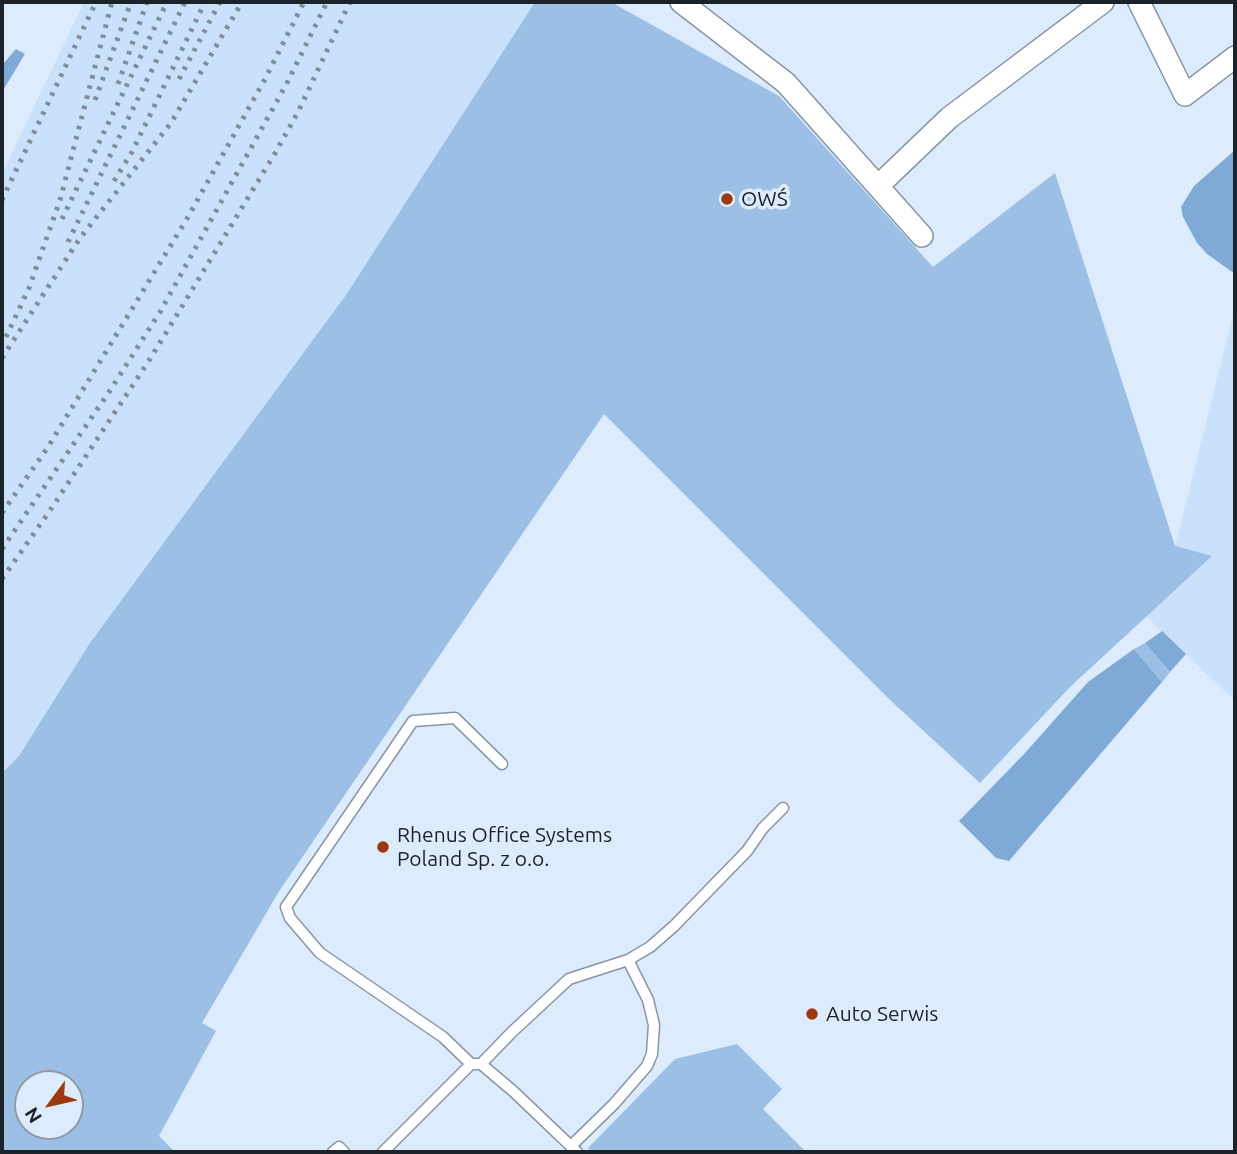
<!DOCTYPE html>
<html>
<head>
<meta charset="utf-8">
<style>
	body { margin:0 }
	#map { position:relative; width:1237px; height:1154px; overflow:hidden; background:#ddecfc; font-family:Ubuntu,sans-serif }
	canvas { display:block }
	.frame { position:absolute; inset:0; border:4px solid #1c2229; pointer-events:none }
	.north { position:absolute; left:14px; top:1070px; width:70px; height:70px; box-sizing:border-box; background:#ddecfc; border:2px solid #909ba8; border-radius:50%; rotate:237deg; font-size:19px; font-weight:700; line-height:28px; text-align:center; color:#1c2229 }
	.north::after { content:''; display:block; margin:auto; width:24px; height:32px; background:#9e390e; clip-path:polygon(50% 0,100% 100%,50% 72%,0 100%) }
</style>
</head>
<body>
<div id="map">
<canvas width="1237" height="1154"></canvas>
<div class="frame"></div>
<div class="north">N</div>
</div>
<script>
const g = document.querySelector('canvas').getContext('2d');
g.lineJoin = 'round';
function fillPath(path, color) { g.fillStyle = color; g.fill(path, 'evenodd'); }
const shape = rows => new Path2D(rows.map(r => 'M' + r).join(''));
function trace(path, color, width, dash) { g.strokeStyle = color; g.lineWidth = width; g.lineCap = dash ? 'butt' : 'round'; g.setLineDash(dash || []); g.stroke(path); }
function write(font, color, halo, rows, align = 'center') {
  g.font = font + ' Ubuntu,sans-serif'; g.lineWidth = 7; g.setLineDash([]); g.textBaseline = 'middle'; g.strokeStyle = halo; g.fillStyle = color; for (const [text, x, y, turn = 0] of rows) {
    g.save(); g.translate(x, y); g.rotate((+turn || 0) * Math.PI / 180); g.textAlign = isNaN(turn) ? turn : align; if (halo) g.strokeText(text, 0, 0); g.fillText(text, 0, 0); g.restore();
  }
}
fillPath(shape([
	[84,2,535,2,346,295,218,471,19,756,2,773,2,174],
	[1235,307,1235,701,1146,616,1211,557,1175,547]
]), '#c9e1fa');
fillPath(shape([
	[535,2,611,2,779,96,933,267,1055,173,1175,546,1212,556,1070,687,980,783,889,699,604,414,278,893,202,1023,216,1031,159,1136,175,1152,2,1152,2,773,19,756,90,643,346,295],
	[28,1084,70,1084,70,1126,28,1126],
	[1145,643,1170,672,1162,682,1134,649],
	[737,1044,782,1089,763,1109,806,1152,592,1152,588,1148,675,1059]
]), '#9bbfe5');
fillPath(shape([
	[16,49,25,54,2,92,2,65],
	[1235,150,1235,274,1207,254,1197,243,1183,217,1181,207,1194,186],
	[1162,631,1186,654,1170,672,1145,643],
	[1134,649,1162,682,1009,861,996,858,959,821,1025,753,1088,682]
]), '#7faad6');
const service = shape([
	[502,764,455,718,413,721,286,907,290,918,320,953,443,1037,471,1064,481,1064,513,1091,577,1152],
	[628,960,650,947,674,926,747,851,763,828,783,808],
	[481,1064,512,1032,569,979,628,960,648,1000,654,1025,652,1054,647,1066,614,1104,571,1146],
	[333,1152,339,1147,344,1152],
	[383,1152,471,1064]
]);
const minor = shape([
	[681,2,786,83,922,236],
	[1139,2,1185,95,1235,57],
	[878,186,949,118,1103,2]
]);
trace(service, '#8596a8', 13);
trace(minor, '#8596a8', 24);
trace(service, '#fff', 10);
trace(minor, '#fff', 21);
trace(shape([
	[179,79,220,2],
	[118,84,147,2],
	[95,100,131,2],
	[114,181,132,152,205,2],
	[2,200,96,2],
	[62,219,167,2],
	[68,242,185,2],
	[6,337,29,288,60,200,112,2],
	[2,358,80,238,171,123,242,2],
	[2,513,48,447,188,217,265,79,304,2],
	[2,549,109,392,160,312,287,83,327,2],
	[2,579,49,512,150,359,274,155,298,112,350,2]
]), '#828d98', 5, [3.5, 7]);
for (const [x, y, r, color] of [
	[727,199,7,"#9e390e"],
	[383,847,7,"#9e390e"],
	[812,1014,7,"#9e390e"]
]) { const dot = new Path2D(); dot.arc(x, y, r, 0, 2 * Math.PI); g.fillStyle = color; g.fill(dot); trace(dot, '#ddecfc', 2.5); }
write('21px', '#1c2229', '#ddecfc', [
	["OWŚ",741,199],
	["Rhenus Office Systems",397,835],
	["Poland Sp. z o.o.",397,859],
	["Auto Serwis",826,1014]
], 'left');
</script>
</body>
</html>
